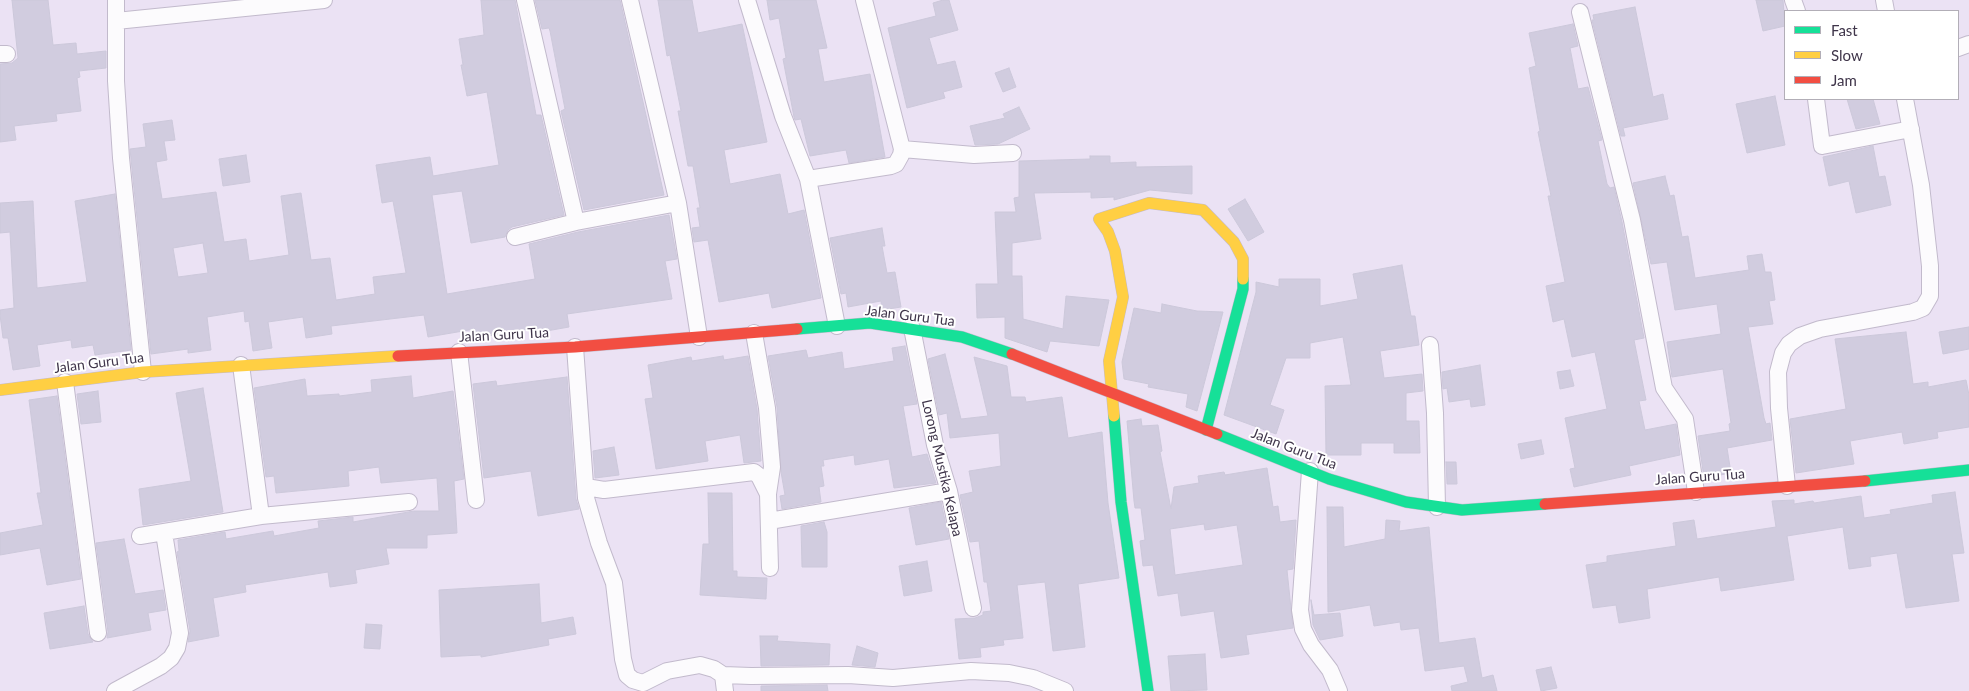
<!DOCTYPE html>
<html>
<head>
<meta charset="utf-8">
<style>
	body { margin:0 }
	#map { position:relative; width:1969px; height:691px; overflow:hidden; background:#ebe2f4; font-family:Lato,sans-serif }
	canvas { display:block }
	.legend { position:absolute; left:1784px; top:10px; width:175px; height:90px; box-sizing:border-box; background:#fff; border:1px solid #b2aeb7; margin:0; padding:6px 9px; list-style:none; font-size:15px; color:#3f354a }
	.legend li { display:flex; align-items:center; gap:10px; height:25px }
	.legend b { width:25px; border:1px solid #b2aeb7 }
</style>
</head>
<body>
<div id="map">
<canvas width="1969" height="691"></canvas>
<ul class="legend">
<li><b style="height:6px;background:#16e098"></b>Fast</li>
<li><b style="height:6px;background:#ffcf43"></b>Slow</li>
<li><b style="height:6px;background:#f24e42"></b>Jam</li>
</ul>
</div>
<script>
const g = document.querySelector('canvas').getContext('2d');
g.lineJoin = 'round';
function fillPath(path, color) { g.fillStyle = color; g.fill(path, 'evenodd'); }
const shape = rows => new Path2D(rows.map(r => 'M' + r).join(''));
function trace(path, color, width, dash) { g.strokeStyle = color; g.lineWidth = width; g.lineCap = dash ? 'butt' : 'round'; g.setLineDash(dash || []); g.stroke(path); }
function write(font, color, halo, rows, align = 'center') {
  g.font = font + ' Lato,sans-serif'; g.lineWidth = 4; g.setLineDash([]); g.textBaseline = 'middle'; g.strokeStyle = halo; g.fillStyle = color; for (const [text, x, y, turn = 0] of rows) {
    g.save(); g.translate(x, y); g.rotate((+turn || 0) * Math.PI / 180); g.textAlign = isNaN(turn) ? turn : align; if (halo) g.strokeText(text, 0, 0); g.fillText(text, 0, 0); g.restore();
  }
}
const building = shape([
	[12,0,48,0,53,45,76,43,77,54,106,51,106,68,79,71,80,77,77,78,81,111,56,114,57,121,14,126,16,140,0,142,0,64,12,63,18,58,12,0],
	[481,0,515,0,536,115,541,115,564,215,512,227,508,230,505,237,471,243,462,191,432,195,447,294,535,279,529,244,578,232,669,215,677,259,665,261,672,299,567,314,569,327,535,333,534,328,476,338,475,329,428,337,424,315,331,326,332,334,306,338,303,317,268,322,272,348,253,351,249,321,245,322,244,311,207,317,211,350,188,353,188,349,151,354,130,149,146,147,143,124,172,120,175,140,164,141,167,160,156,162,162,199,216,192,224,242,246,239,249,261,289,255,281,196,301,193,311,260,330,258,336,300,375,294,373,277,406,273,393,201,382,203,376,165,430,157,433,176,499,165,487,92,467,96,461,65,463,65,459,39,484,35,481,0],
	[203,243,208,273,178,277,173,248,203,243],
	[535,0,620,0,664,195,584,210,561,111,565,109,550,31,549,28,542,29,535,0],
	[658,0,692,0,698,33,742,24,767,142,724,150,730,184,780,174,788,214,804,210,821,298,772,308,769,293,719,302,708,240,694,242,692,228,700,227,697,208,700,208,693,166,688,166,678,111,681,111,670,55,667,56,658,0],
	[767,0,816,0,827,48,818,49,824,82,870,74,885,157,849,163,846,150,810,156,801,119,795,120,794,117,783,59,786,58,779,18,770,20,767,0],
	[943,0,949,0,958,30,929,38,937,65,955,61,962,87,943,92,945,98,907,108,888,28,936,16,933,3,943,0],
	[1756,0,1783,0,1785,26,1763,31,1756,0],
	[1635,7,1653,97,1663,94,1668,119,1623,128,1625,136,1621,136,1592,20,1594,20,1593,15,1635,7],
	[1573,24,1578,46,1570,48,1578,89,1588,87,1602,140,1598,141,1607,184,1610,188,1614,187,1622,222,1644,338,1634,340,1646,400,1639,401,1645,430,1676,424,1680,455,1629,466,1631,475,1574,487,1570,469,1575,468,1565,418,1607,409,1595,352,1572,357,1564,319,1553,322,1546,286,1565,282,1548,196,1551,196,1538,132,1540,131,1529,68,1536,66,1529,33,1573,24],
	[1009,68,1016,87,1003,92,995,73,1009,68],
	[1775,96,1785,145,1747,153,1736,104,1775,96],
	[1847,99,1873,99,1880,124,1856,129,1847,99],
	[1019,107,1030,129,998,144,975,145,970,126,1005,118,1003,114,1019,107],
	[1873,146,1879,177,1885,176,1891,205,1856,213,1849,181,1829,186,1823,157,1873,146],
	[246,155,250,182,223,186,219,159,246,155],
	[1090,156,1110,156,1110,163,1136,162,1136,167,1192,166,1192,194,1150,190,1114,200,1114,197,1091,198,1091,192,1034,193,1041,239,1012,243,1012,276,1022,276,1023,319,1063,329,1066,296,1109,300,1099,346,1050,341,1047,352,1005,338,1005,317,977,318,976,284,998,284,995,212,1016,212,1014,198,1019,197,1019,161,1090,159,1090,156],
	[1665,176,1670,196,1674,195,1682,237,1688,236,1695,278,1749,270,1747,256,1762,254,1765,272,1771,272,1775,300,1769,301,1773,324,1748,327,1764,418,1766,424,1770,423,1772,440,1727,448,1731,473,1704,478,1698,436,1730,431,1729,424,1731,423,1723,369,1672,377,1667,342,1721,334,1717,304,1675,310,1667,262,1651,264,1633,183,1665,176],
	[115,194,131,350,95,355,93,345,72,348,71,340,37,345,40,366,13,370,8,338,3,338,0,315,0,310,14,308,10,232,0,233,0,203,33,201,37,288,87,282,75,201,115,194],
	[1245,199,1264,232,1248,241,1228,209,1245,199],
	[882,228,885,246,882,246,887,273,895,272,901,307,882,310,881,301,848,307,846,293,841,294,830,238,882,228],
	[1402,265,1411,316,1415,316,1419,345,1380,351,1384,378,1422,374,1423,391,1406,393,1406,421,1419,421,1420,453,1394,453,1394,443,1361,443,1361,455,1326,455,1325,386,1351,385,1343,337,1310,343,1310,358,1286,358,1270,405,1284,410,1276,434,1224,415,1256,292,1256,282,1279,287,1279,279,1320,279,1320,306,1358,299,1353,274,1402,265],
	[1162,304,1197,311,1223,312,1197,411,1186,407,1188,394,1148,387,1149,384,1124,379,1122,362,1134,308,1161,313,1162,304],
	[1969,327,1969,349,1943,354,1939,332,1969,327],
	[1906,332,1913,384,1928,382,1928,387,1966,380,1969,395,1969,427,1937,432,1938,438,1904,444,1902,432,1850,441,1854,464,1796,473,1790,419,1846,409,1835,339,1906,332],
	[905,346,917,404,903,406,912,457,927,454,936,483,894,488,889,459,855,465,854,455,823,460,824,466,821,466,824,486,819,487,821,502,782,509,780,496,785,495,781,472,777,407,768,356,806,350,808,358,842,352,844,369,894,361,892,348,905,346],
	[945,354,961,419,988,416,974,357,1007,366,1011,397,1025,397,1026,402,1062,397,1068,438,1102,432,1108,503,1119,578,1078,584,1085,647,1053,651,1045,582,1017,585,1023,638,1003,640,1004,645,980,648,981,657,959,659,955,619,975,618,983,615,983,612,991,611,987,582,984,582,979,541,970,542,960,495,973,492,969,471,1001,466,999,433,950,438,947,413,939,415,928,359,945,354],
	[723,356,724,360,748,356,757,409,761,461,744,463,740,435,705,441,708,461,656,469,645,399,653,398,648,365,691,357,692,361,723,356],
	[1480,365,1485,405,1471,407,1470,399,1449,402,1447,388,1443,389,1442,372,1480,365],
	[1570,370,1574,386,1560,389,1557,372,1570,370],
	[411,376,413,398,453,391,464,479,454,481,457,533,427,535,427,548,386,548,389,564,355,570,357,583,330,587,328,572,245,585,246,592,213,598,219,636,188,642,190,631,177,552,179,551,178,540,225,532,226,539,273,531,274,536,319,528,318,521,353,517,353,522,414,511,439,511,437,478,381,483,379,467,348,471,349,486,276,493,274,476,266,477,254,388,305,379,307,396,339,394,339,396,372,392,371,380,411,376],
	[567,377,576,499,579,509,538,516,531,471,484,478,473,384,496,381,497,386,567,377],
	[203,388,223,512,143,525,139,489,191,481,176,393,203,388],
	[98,391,101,422,81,424,77,394,98,391],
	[57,396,81,579,47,585,40,548,0,555,0,533,43,525,37,493,41,493,29,400,57,396],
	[1141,419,1142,426,1158,425,1162,451,1160,452,1171,509,1174,487,1199,483,1198,476,1224,472,1225,475,1267,468,1273,507,1278,506,1280,522,1296,520,1293,569,1287,570,1293,628,1246,635,1249,654,1221,658,1214,611,1181,616,1178,593,1158,596,1153,565,1143,566,1140,541,1145,540,1141,508,1135,508,1134,501,1127,421,1141,419],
	[1204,524,1205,530,1237,525,1243,565,1175,575,1170,529,1204,524],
	[1541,440,1544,454,1521,459,1518,444,1541,440],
	[614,447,619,475,595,478,593,451,614,447],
	[1446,462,1456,462,1457,484,1447,484,1446,462],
	[1955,492,1964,553,1952,554,1959,601,1906,608,1897,553,1870,557,1871,566,1849,569,1843,527,1787,536,1794,580,1721,591,1719,577,1647,589,1650,618,1619,623,1616,605,1593,608,1586,565,1607,562,1607,556,1676,546,1673,523,1694,520,1697,539,1776,527,1772,501,1794,500,1794,504,1813,501,1814,503,1861,496,1864,518,1891,514,1890,510,1933,503,1932,495,1955,492],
	[708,493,732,493,733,571,737,571,737,577,767,578,766,599,700,595,703,544,709,544,708,493],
	[941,502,949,539,916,545,909,508,941,502],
	[1327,507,1343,507,1344,547,1385,539,1386,520,1400,521,1399,531,1429,527,1439,643,1475,638,1482,678,1493,675,1497,691,1452,691,1451,686,1468,682,1464,666,1425,671,1419,628,1401,630,1400,622,1374,626,1370,605,1328,612,1327,507],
	[824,522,827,532,827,567,802,567,801,526,824,522],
	[124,539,135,594,163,590,166,610,148,613,151,630,107,638,108,632,96,543,124,539],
	[927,561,932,591,904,596,899,566,927,561],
	[539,584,541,623,573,617,576,634,548,639,549,645,481,657,481,655,441,657,439,590,539,584],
	[1311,600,1314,615,1340,613,1343,636,1320,640,1313,625,1311,600],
	[84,606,88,634,93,642,50,649,44,613,84,606],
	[366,624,382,625,380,649,364,648,366,624],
	[760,636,778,636,777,641,830,644,829,665,761,666,760,636],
	[857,646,878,653,875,667,852,665,857,646],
	[1205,654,1207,690,1171,691,1168,656,1205,654],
	[1551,667,1557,688,1541,691,1536,670,1551,667],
	[827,685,828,691,761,691,761,686,827,685]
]);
fillPath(building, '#d1ccdf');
trace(building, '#ccc8da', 1);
const street = shape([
	[116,0,116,81,121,158,143,372],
	[525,0,576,222],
	[630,0,678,203,699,337],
	[747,0,783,116,808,179,837,326],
	[1793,0,1797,11],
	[1884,0,1886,11],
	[1580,12,1632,220,1664,388,1685,419,1696,492],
	[116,21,324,0],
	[1958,48,1969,44],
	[0,54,7,54],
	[1816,99,1822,146,1911,129],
	[902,149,974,155,1013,153],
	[808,179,891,166,896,164,901,155,902,149,864,0],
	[515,237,576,222,678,203],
	[912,328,935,445,949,491,973,608],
	[754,333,767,408,772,467,768,494,770,568],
	[1430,345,1435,413,1437,507],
	[575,347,586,498,599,543,614,583,623,659,627,675,633,680,643,683,667,671,700,665,714,669,723,675,751,676,848,675,893,678,971,671,1009,673,1033,678,1065,691],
	[459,352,476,500],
	[65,382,98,633],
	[1310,471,1300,610,1303,629,1311,645,1330,670,1339,691],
	[1787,486,1779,408,1778,372,1783,353,1789,344,1800,336,1820,329,1913,312,1923,308,1930,296,1930,266,1921,185,1905,99],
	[586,487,604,490,754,472,759,476,768,494],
	[261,516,409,502],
	[769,521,949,491],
	[140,536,261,516,241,365],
	[723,675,725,691],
	[115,691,161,666,171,658,177,648,180,633,164,533]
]);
const fast = shape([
	[797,329,870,323,962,337,1012,354],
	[1114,416,1121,502,1148,691],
	[1206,430,1243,289,1243,279],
	[1217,434,1329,479,1406,502,1462,510,1545,504],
	[1865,481,1969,470]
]);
const slow = shape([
	[0,390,143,372,398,356],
	[1114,416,1109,361,1123,297,1115,251,1108,232,1099,219,1149,203,1203,210,1234,242,1243,259,1243,279]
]);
const jam = shape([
	[1012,354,1217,434],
	[398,356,575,347,797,329],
	[1545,504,1865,481]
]);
trace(street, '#c2bacc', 18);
trace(fast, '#c2bacc', 12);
trace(slow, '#c2bacc', 12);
trace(jam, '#c2bacc', 12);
trace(street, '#fcfbfd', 16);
trace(fast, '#16e098', 11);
trace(slow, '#ffcf43', 11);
trace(jam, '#f24e42', 11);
write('14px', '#3f354a', '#fff', [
	["Jalan Guru Tua",910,316,7],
	["Jalan Guru Tua",504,335,-3],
	["Jalan Guru Tua",99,363,-7],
	["Jalan Guru Tua",1294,449,21],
	["Lorong Mustika Kelapa",942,468,77],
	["Jalan Guru Tua",1700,477,-4]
]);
</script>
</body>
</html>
